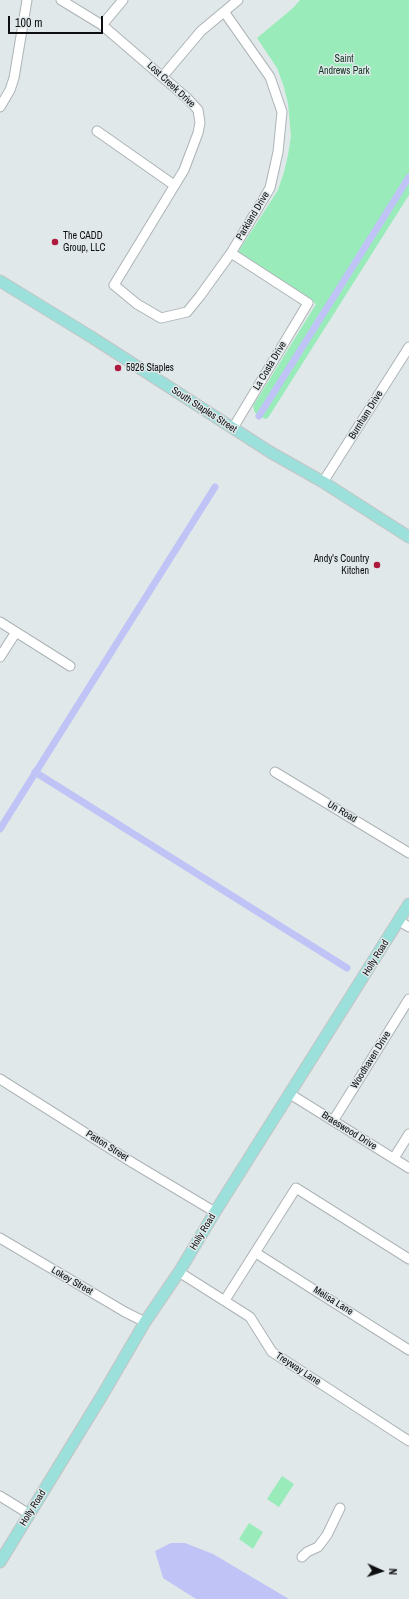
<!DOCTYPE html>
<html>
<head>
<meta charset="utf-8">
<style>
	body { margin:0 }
	#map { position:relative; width:409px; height:1599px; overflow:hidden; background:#e1e8ea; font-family:"Archivo Narrow",sans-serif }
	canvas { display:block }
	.north { position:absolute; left:361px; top:1551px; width:40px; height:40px; -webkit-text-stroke:3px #e1e8ea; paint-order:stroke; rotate:93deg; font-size:11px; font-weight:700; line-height:16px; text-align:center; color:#0d0f10 }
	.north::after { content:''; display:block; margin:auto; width:14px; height:18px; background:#0d0f10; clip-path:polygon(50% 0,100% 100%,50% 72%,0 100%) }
	.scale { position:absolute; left:8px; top:16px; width:95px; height:18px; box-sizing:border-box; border:2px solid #0d0f10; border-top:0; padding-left:5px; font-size:12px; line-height:14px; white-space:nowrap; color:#0d0f10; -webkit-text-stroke:3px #e1e8ea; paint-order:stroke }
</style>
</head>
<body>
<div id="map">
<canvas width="409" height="1599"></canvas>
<div class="north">N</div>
<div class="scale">100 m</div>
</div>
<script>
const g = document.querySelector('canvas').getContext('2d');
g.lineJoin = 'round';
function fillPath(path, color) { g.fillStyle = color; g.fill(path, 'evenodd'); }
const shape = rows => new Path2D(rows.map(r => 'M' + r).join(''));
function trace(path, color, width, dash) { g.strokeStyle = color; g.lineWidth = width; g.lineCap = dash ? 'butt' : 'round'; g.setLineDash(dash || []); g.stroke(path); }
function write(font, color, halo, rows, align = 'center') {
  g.font = font + ' "Archivo Narrow",sans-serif'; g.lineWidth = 3; g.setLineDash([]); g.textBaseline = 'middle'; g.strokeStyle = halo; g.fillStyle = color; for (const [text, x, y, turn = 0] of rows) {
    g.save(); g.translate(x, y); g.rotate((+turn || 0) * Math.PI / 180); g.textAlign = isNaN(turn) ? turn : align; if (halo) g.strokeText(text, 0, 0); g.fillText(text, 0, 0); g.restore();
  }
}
fillPath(shape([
	[300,0,409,0,409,195,268,418,265,419,255,413,253,406,316,304,238,252,278,190,284,172,288,155,291,136,288,104,284,87,277,68,257,38,293,8],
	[282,1476,294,1484,279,1507,267,1499],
	[249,1523,263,1532,253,1549,239,1539]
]), '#99ecba');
fillPath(shape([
	[171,1543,185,1543,213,1554,289,1599,196,1599,163,1578,155,1551]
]), '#bfc3f5');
trace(shape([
	[259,416,409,177],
	[35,772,347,968],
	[0,829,215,487]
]), '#bfc3f5', 7);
const minor = shape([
	[61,0,102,25,188,99,198,110,200,123,198,133,184,170,114,285,137,304,161,318,187,312,200,296,231,253,270,188,278,152,282,112,270,77,225,13],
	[102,25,123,0],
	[163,76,201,31,238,0],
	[0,107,10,90,14,78,27,0],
	[97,131,174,185],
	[231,253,308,303,233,428],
	[323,482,409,347],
	[0,622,70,666],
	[0,657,16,632],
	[275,772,409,853],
	[399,921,409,927],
	[0,1079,133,1163,215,1212],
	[290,1094,409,1168],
	[333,1121,409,999],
	[394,1158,409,1134],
	[0,1238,125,1312,145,1322],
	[256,1253,409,1350],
	[179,1272,250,1317,272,1352,409,1441],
	[225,1300,296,1188,409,1259],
	[0,1496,29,1514],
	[302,1557,307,1552,318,1547,327,1535,340,1508]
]);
const major = shape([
	[0,281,93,338,270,452,323,482,409,537],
	[0,1562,103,1394,145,1322,179,1272,215,1212,409,904]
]);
trace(minor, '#acb3b6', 11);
trace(major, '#c5c5c6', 13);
trace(minor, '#fff', 9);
trace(major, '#9be0da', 11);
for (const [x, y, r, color] of [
	[55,242,4,"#ae1a3d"],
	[118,368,4,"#ae1a3d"],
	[377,565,4,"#ae1a3d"]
]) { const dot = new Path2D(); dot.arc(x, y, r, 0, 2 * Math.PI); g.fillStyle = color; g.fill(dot); trace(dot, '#e1e8ea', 1.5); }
write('10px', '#113823', '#e1e8ea', [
	["Saint",344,59],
	["Andrews Park",344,71]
]);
write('10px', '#0d0f10', '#e1e8ea', [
	["Lost Creek Drive",171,85,43],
	["Parkland Drive",253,216,-59],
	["La Costa Drive",270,366,-59],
	["South Staples Street",204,410,33],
	["Burnham Drive",366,415,-58],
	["Un Road",342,812,31],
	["Holly Road",376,958,-58],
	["Woodhaven Drive",371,1060,-58],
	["Braeswood Drive",349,1131,32],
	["Patton Street",107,1146,32],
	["Holly Road",203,1232,-59],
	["Lokey Street",72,1281,30],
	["Melisa Lane",333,1301,32],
	["Treyway Lane",298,1369,33],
	["Holly Road",33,1508,-58]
]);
write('10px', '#0d0f10', '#e1e8ea', [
	["The CADD",63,236],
	["Group, LLC",63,248],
	["5926 Staples",126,368],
	["Andy's Country",369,559,"right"],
	["Kitchen",369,571,"right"]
], 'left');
</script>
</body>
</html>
